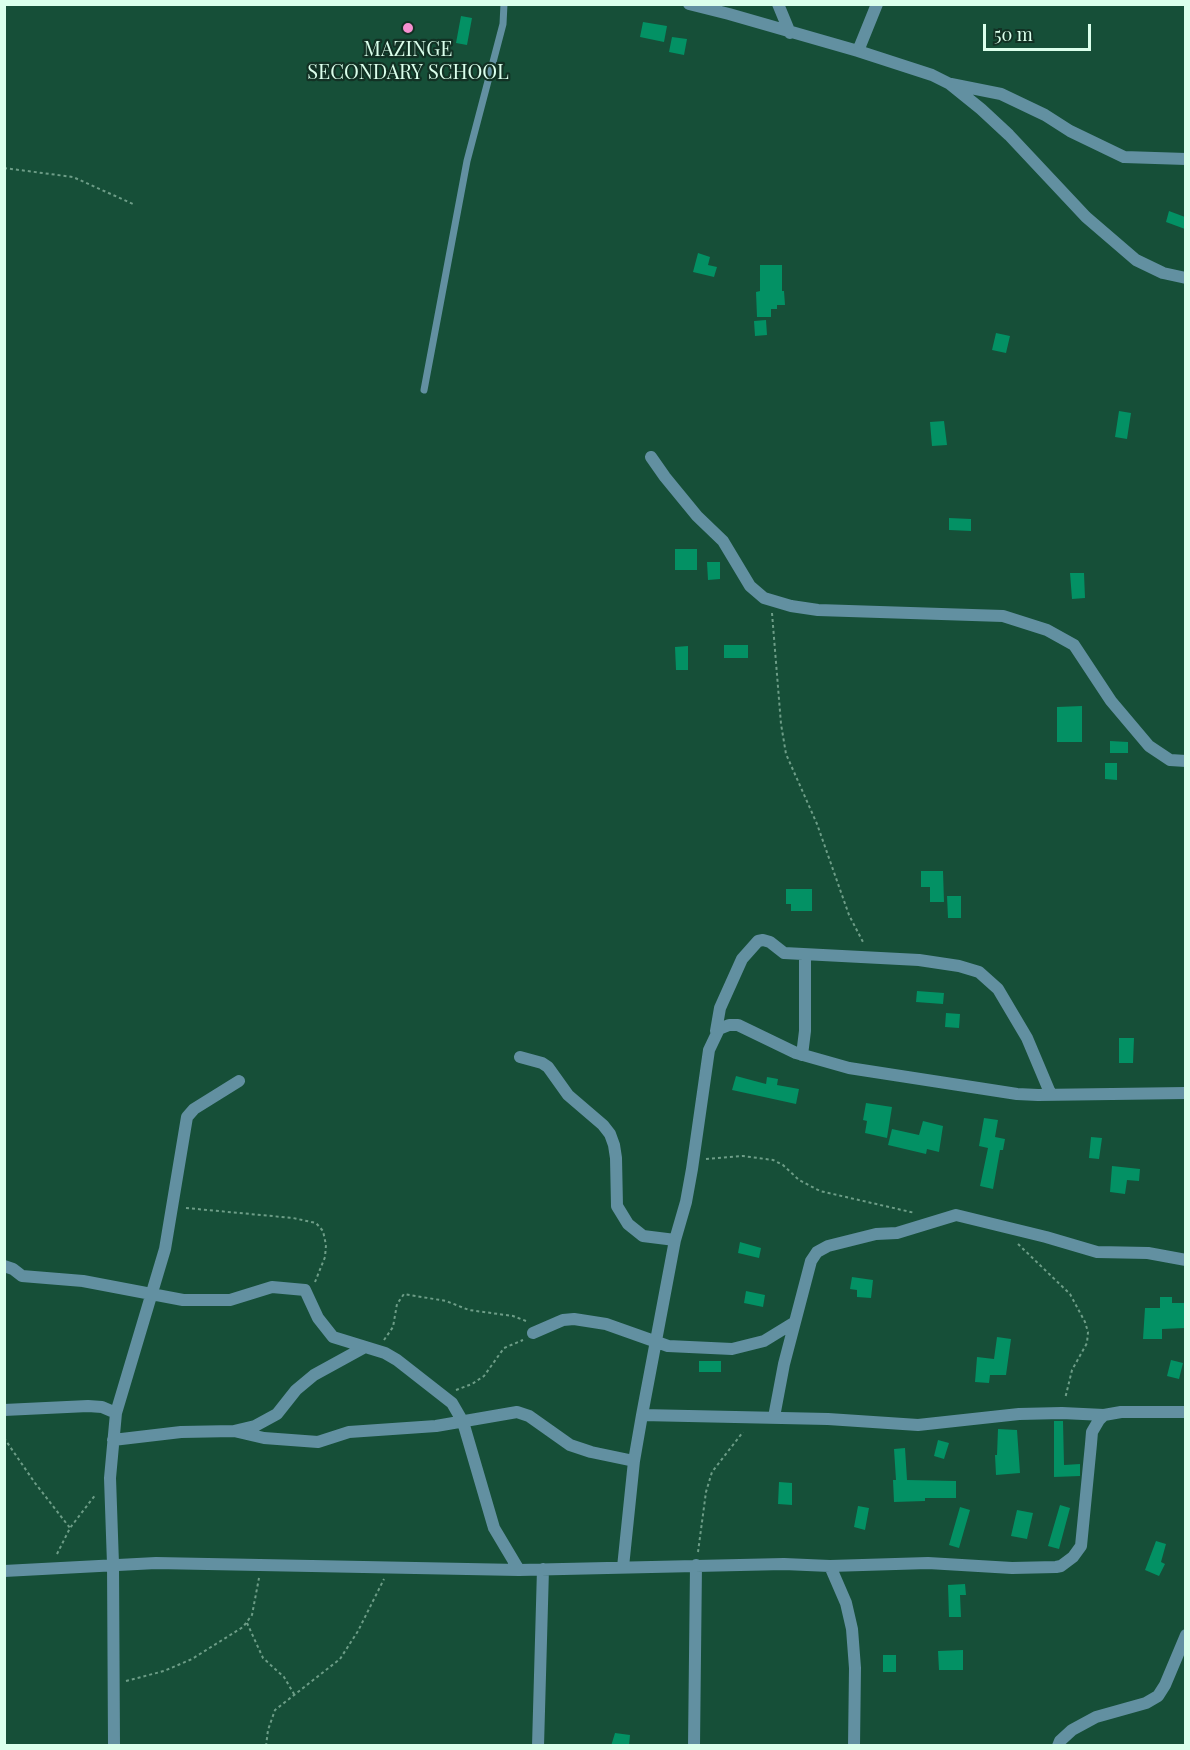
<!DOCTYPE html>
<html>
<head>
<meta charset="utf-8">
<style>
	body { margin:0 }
	#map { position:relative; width:1190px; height:1750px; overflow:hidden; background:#164f38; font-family:"Playfair Display",serif }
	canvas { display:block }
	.frame { position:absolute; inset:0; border:6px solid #dbffec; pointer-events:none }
	.scale { position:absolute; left:983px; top:24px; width:108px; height:27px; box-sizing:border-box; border:3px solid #dbffec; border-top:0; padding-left:8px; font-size:18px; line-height:21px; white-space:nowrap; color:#dbffec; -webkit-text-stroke:4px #123124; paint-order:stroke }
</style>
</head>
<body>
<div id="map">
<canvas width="1190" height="1750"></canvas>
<div class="frame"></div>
<div class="scale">50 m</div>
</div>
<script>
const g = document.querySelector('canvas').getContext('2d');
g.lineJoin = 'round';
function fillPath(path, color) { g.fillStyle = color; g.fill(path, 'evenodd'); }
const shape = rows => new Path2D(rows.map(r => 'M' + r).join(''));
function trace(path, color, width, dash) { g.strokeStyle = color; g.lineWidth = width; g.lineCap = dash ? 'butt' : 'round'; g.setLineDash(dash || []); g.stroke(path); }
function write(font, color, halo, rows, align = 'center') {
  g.font = font + ' "Playfair Display",serif'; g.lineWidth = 4.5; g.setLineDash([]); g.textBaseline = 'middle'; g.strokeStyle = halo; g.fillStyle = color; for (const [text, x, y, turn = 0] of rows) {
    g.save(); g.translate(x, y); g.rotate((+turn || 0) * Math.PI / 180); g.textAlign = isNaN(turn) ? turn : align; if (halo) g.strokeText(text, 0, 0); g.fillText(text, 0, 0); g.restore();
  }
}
fillPath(shape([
	[461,16,472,18,467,45,456,43],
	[643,22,667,26,664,42,640,37],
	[672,37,687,39,684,55,669,52],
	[1169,211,1185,217,1185,229,1166,222],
	[698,253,710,257,708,265,717,267,714,277,693,272],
	[760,265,782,265,782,291,784,291,785,305,777,305,777,309,771,309,771,317,757,317,756,292,760,291],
	[766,320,767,335,755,336,754,321],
	[996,333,1010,336,1006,353,992,350],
	[1119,411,1131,413,1127,439,1115,437],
	[944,421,947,445,932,446,930,422],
	[949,518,971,519,971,531,949,530],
	[675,549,697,549,697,570,675,570],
	[707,562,720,562,720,579,708,580],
	[1070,573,1084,573,1085,598,1072,599],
	[724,645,748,645,748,658,724,658],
	[688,646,688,670,676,670,675,647],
	[1082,706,1082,742,1057,742,1057,707],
	[1110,741,1128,742,1128,753,1110,753],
	[1105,763,1117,763,1117,780,1105,779],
	[921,871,943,871,944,902,930,902,930,887,921,887],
	[786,889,812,889,812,911,791,911,791,904,786,904],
	[947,896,961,896,961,918,948,918],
	[917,991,944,993,943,1004,916,1002],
	[946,1013,960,1014,959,1028,945,1027],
	[1119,1038,1134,1038,1133,1063,1119,1063],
	[736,1076,766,1084,767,1077,778,1079,777,1085,799,1089,796,1104,732,1090],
	[866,1103,892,1107,887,1138,865,1133,867,1121,863,1120],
	[984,1118,998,1120,995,1137,1005,1139,1003,1150,1000,1150,993,1189,980,1186,988,1148,979,1146],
	[923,1121,943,1126,939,1152,927,1149,926,1154,888,1145,892,1129,919,1135],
	[1091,1137,1102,1138,1099,1159,1089,1158],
	[1112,1166,1140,1169,1139,1181,1127,1180,1125,1194,1110,1192],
	[740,1242,761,1248,759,1258,738,1253],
	[852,1277,873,1280,871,1298,857,1297,857,1290,850,1289],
	[746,1291,765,1295,763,1307,744,1303],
	[1160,1297,1172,1297,1172,1303,1185,1303,1185,1328,1162,1329,1162,1339,1143,1339,1145,1308,1160,1308],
	[997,1337,1011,1339,1006,1375,990,1375,989,1383,975,1382,977,1357,994,1359],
	[1171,1360,1183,1363,1179,1379,1167,1376],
	[699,1361,721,1361,721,1372,699,1372],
	[1054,1421,1063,1421,1064,1465,1080,1464,1080,1476,1054,1477],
	[998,1429,1017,1430,1020,1473,996,1475,995,1455,997,1455],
	[938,1440,949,1443,944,1459,934,1456],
	[905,1448,907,1480,956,1481,956,1498,925,1498,925,1501,894,1502,893,1480,896,1480,894,1449],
	[779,1482,792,1483,792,1505,778,1504],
	[1060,1505,1070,1508,1059,1549,1048,1546],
	[858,1506,869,1508,865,1530,854,1527],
	[960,1507,970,1510,959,1548,949,1545],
	[1017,1510,1033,1513,1027,1539,1011,1536],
	[1156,1541,1166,1544,1161,1562,1165,1564,1159,1576,1145,1570],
	[965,1584,966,1595,960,1595,961,1617,949,1617,948,1585],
	[963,1650,963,1670,939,1670,938,1651],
	[883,1655,896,1655,896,1672,883,1672],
	[615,1733,630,1735,629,1746,611,1746]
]), '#039164');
trace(shape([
	[4,168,73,177,133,204],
	[772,613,781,724,786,754,817,824,849,915,864,944],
	[706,1159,743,1156,773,1160,783,1165,799,1180,820,1191,915,1213],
	[186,1208,293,1218,316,1223,323,1231,326,1245,325,1257,315,1282],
	[1018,1244,1070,1294,1085,1322,1088,1332,1087,1343,1072,1370,1065,1399],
	[384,1340,393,1327,397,1304,404,1294,446,1301,469,1310,513,1316,526,1321],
	[456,1390,472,1384,484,1376,504,1348,523,1340],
	[4,1438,35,1483,70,1528],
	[698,1552,706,1492,712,1472,743,1432],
	[57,1554,70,1528,96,1494],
	[247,1623,263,1658,284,1677,294,1694],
	[126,1681,164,1671,192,1659,243,1627,252,1615,259,1578],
	[266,1746,268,1730,275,1710,340,1659,358,1631,384,1579]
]), '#6d9d87', 2, [3, 3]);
trace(shape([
	[424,390,467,161,503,24,504,4]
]), '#6290a1', 7);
trace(shape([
	[689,4,729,14,858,51,932,75,950,84,981,109,1009,135,1086,217,1136,260,1163,273,1186,278],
	[778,4,790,33],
	[858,51,877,4],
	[951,84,1001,94,1045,115,1070,131,1124,157,1186,159],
	[651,457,665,477,697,516,723,541,750,586,764,598,791,606,818,610,1003,616,1047,630,1074,645,1111,701,1149,746,1170,760,1186,761],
	[716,1031,720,1008,742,959,758,941,763,940,770,942,784,953,919,960,959,966,979,972,998,989,1027,1038,1051,1095],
	[802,1055,805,1031,805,955],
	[520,1057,542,1063,548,1067,568,1095,603,1125,610,1134,614,1145,616,1158,617,1206,628,1224,643,1236,675,1240],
	[4,1266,13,1269,22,1276,83,1281,183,1300,230,1300,272,1287,305,1290,318,1318,333,1337,385,1353,397,1360,452,1403,463,1422,494,1528,519,1570],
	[533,1333,563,1320,574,1319,606,1324,668,1346,732,1349,764,1341,795,1322],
	[4,1410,88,1406,102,1407,116,1413],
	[642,1415,828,1419,918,1425,1019,1414,1062,1413,1104,1415],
	[774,1417,784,1364,811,1261,817,1252,828,1246,876,1234,897,1233,956,1215,1046,1237,1097,1252,1148,1253,1186,1260],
	[234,1431,264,1438,318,1442,349,1432,436,1426,517,1412,529,1416,570,1445,591,1452,634,1461],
	[113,1440,181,1432,234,1431,255,1426,277,1414,296,1390,314,1375,365,1347],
	[830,1566,846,1603,852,1629,855,1668,854,1746],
	[623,1567,634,1461,642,1415,675,1240,686,1202,692,1169,709,1050,719,1029,729,1025,738,1025,796,1053,849,1068,1017,1094,1038,1095,1186,1093],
	[4,1571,156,1563,519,1570,784,1564,830,1566,928,1563,1012,1568,1056,1567,1061,1566,1073,1557,1081,1546,1091,1444,1092,1432,1099,1420,1104,1415,1121,1412,1186,1412],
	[114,1746,113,1564,110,1478,116,1413,165,1249,187,1117,194,1109,239,1081],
	[538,1746,543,1569],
	[694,1746,696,1565],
	[1058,1746,1060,1741,1072,1730,1096,1717,1146,1703,1158,1696,1165,1685,1186,1635]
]), '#6290a1', 12);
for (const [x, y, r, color] of [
	[408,28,6,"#f690d0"]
]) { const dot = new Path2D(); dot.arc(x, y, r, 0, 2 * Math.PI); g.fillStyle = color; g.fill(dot); trace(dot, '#123124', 2); }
write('20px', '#dbffec', '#123124', [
	["MAZINGE",408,50],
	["SECONDARY SCHOOL",408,73]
]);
</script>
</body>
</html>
